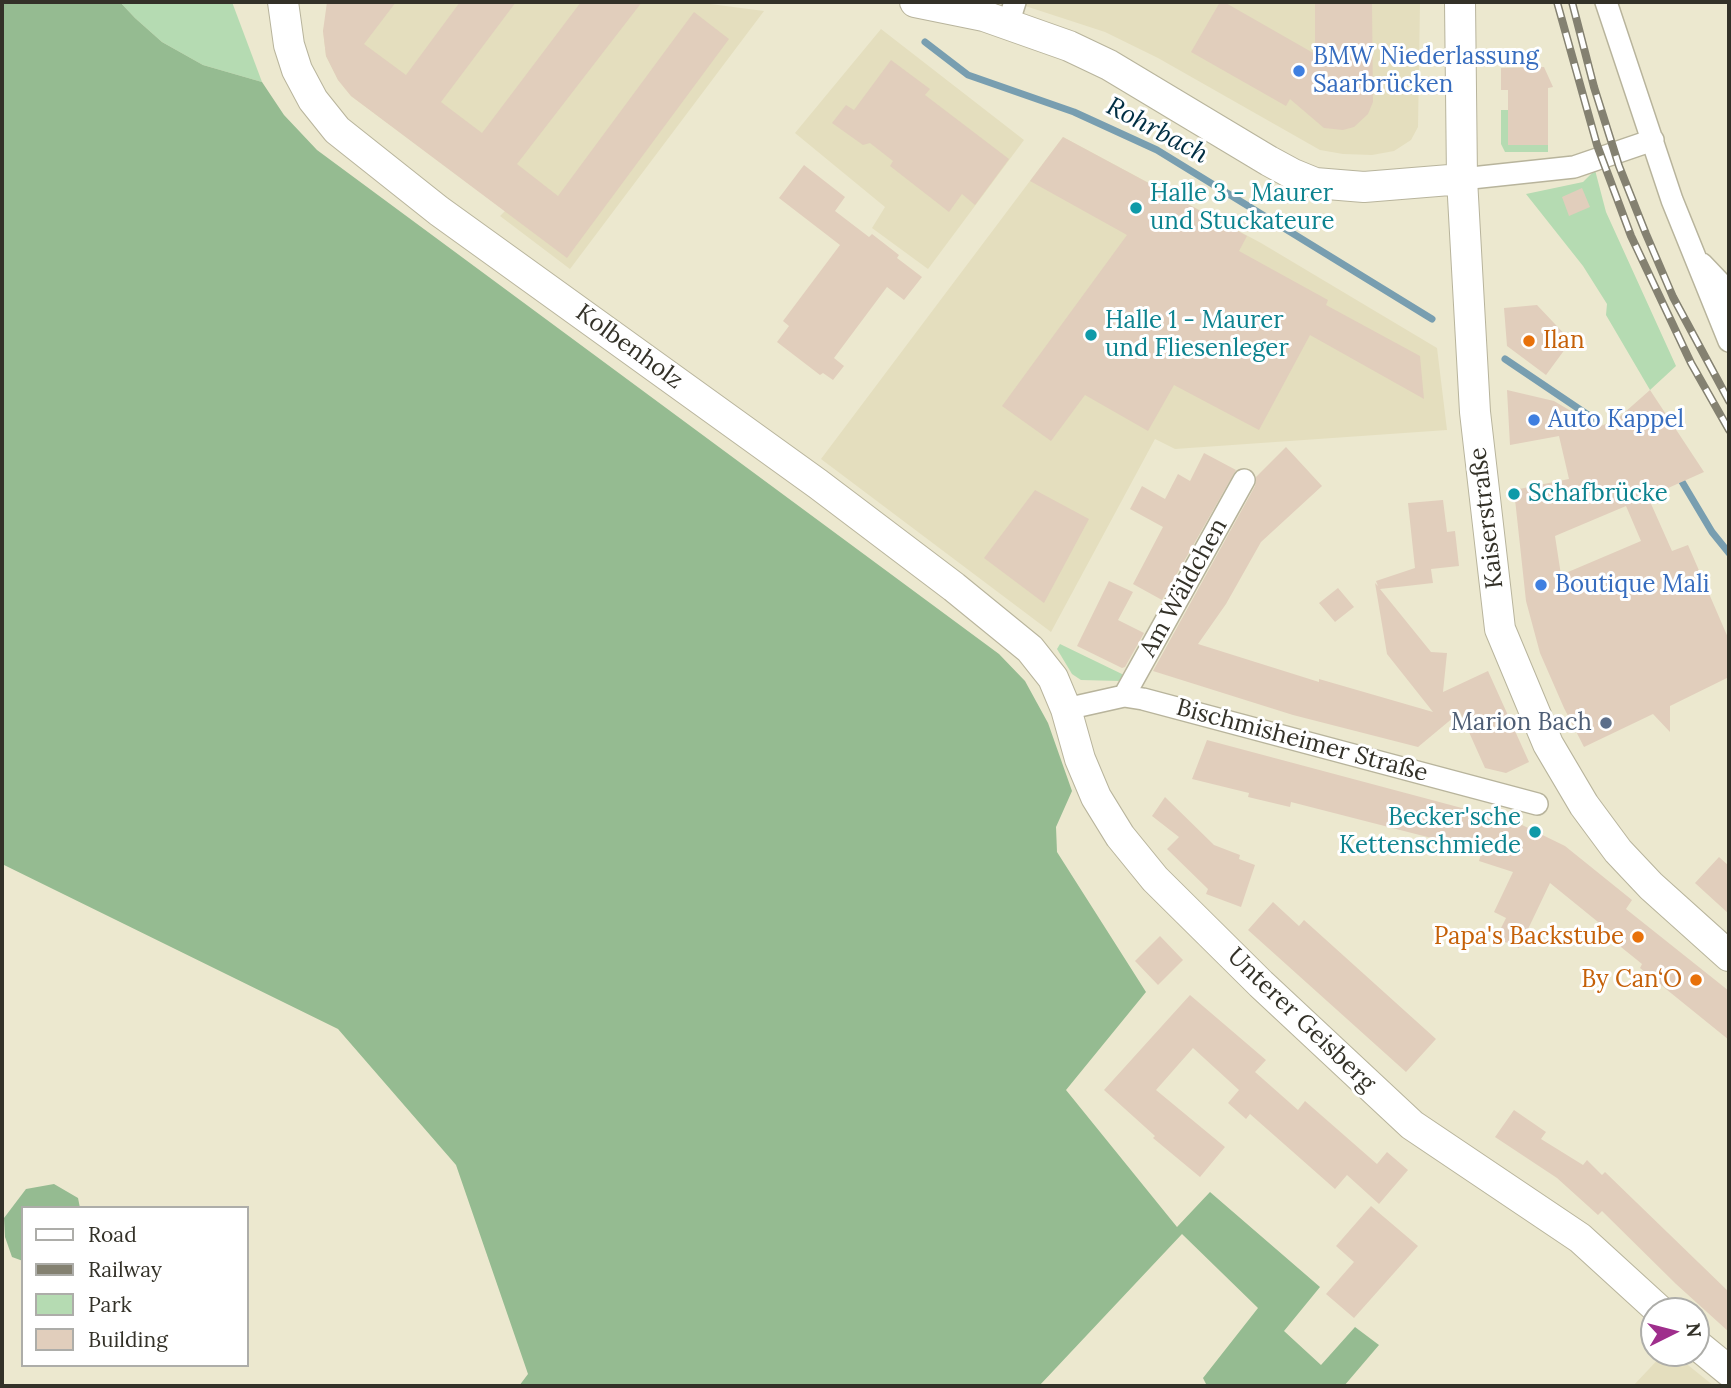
<!DOCTYPE html>
<html>
<head>
<meta charset="utf-8">
<style>
	body { margin:0 }
	#map { position:relative; width:1731px; height:1388px; overflow:hidden; background:#ece8cf; font-family:Lora,serif }
	canvas { display:block }
	.frame { position:absolute; inset:0; border:4px solid #333128; pointer-events:none }
	.legend { position:absolute; left:21px; top:1206px; width:228px; height:161px; box-sizing:border-box; background:#fff; border:2px solid #adada9; margin:0; padding:9px 12px; list-style:none; font-size:21px; color:#333128 }
	.legend li { display:flex; align-items:center; gap:14px; height:35px }
	.legend b { width:35px; border:2px solid #adada9 }
	.north { position:absolute; left:1640px; top:1297px; width:70px; height:70px; box-sizing:border-box; background:#fff; border:2px solid #adada9; border-radius:50%; rotate:84deg; font-size:19px; font-weight:700; line-height:28px; text-align:center; color:#333128 }
	.north::after { content:''; display:block; margin:auto; width:24px; height:32px; background:#9f2e8c; clip-path:polygon(50% 0,100% 100%,50% 72%,0 100%) }
</style>
</head>
<body>
<div id="map">
<canvas width="1731" height="1388"></canvas>
<div class="frame"></div>
<ul class="legend">
<li><b style="height:9px;background:#fff"></b>Road</li>
<li><b style="height:9px;background:#848171"></b>Railway</li>
<li><b style="height:19px;background:#b5dbb2"></b>Park</li>
<li><b style="height:19px;background:#e1cebc"></b>Building</li>
</ul>
<div class="north">N</div>
</div>
<script>
const g = document.querySelector('canvas').getContext('2d');
g.lineJoin = 'round';
function fillPath(path, color) { g.fillStyle = color; g.fill(path, 'evenodd'); }
const shape = rows => new Path2D(rows.map(r => 'M' + r).join(''));
function trace(path, color, width, dash) { g.strokeStyle = color; g.lineWidth = width; g.lineCap = dash ? 'butt' : 'round'; g.setLineDash(dash || []); g.stroke(path); }
function write(font, color, halo, rows, align = 'center') {
  g.font = font + ' Lora,serif'; g.lineWidth = 6; g.setLineDash([]); g.textBaseline = 'middle'; g.strokeStyle = halo; g.fillStyle = color; for (const [text, x, y, turn = 0] of rows) {
    g.save(); g.translate(x, y); g.rotate((+turn || 0) * Math.PI / 180); g.textAlign = isNaN(turn) ? turn : align; if (halo) g.strokeText(text, 0, 0); g.fillText(text, 0, 0); g.restore();
  }
}
fillPath(shape([
	[329,2,695,2,764,11,570,269,500,216,505,211,351,96,338,80,326,56,323,31],
	[1013,2,1420,2,1418,127,1411,140,1394,151,1372,155,1343,154,1320,150,1158,58,1105,32],
	[881,29,1024,140,928,269,872,228,885,207,795,133],
	[1063,137,1261,243,1437,348,1447,430,1175,449,1155,439,1051,632,821,459],
	[1664,1353,1673,1353,1714,1386,1633,1386]
]), '#e4debe');
fillPath(shape([
	[120,2,232,2,262,82,203,65,162,42,135,18],
	[1501,110,1508,110,1509,145,1548,145,1548,152,1505,152,1501,144],
	[1595,170,1606,212,1676,366,1650,390,1606,315,1607,304,1583,266,1526,194,1583,182],
	[1060,644,1124,675,1121,681,1081,680,1072,674,1057,649]
]), '#b5dbb2');
fillPath(shape([
	[2,2,120,2,135,18,162,42,203,65,262,82,284,115,317,150,999,654,1025,681,1048,723,1072,791,1056,827,1057,852,1146,992,1066,1090,1177,1227,1210,1192,1320,1287,1284,1331,1321,1365,1355,1327,1379,1345,1344,1386,1207,1386,1203,1378,1258,1308,1182,1234,1039,1386,519,1386,528,1374,456,1165,338,1029,2,864],
	[54,1184,78,1198,80,1208,23,1208,23,1261,12,1257,5,1237,4,1218,26,1189]
]), '#95bb91');
trace(shape([
	[925,42,968,75,1074,112,1157,150,1432,319],
	[1505,359,1594,419],
	[1678,475,1712,532,1729,553]
]), '#789eb0', 7);
fillPath(shape([
	[327,2,396,2,364,44,406,75,460,2,516,2,441,102,482,133,581,2,642,2,517,164,558,196,694,12,729,39,567,258,351,96,338,80,326,56,323,31],
	[1220,2,1224,2,1315,54,1315,2,1372,2,1373,102,1368,114,1354,127,1343,130,1324,128,1290,99,1286,106,1191,52],
	[891,60,930,89,925,95,1009,159,975,205,962,194,949,212,890,166,893,161,870,143,863,145,832,123,846,105,854,110],
	[1544,67,1553,87,1548,88,1548,145,1508,145,1508,90,1501,90,1501,68],
	[1063,137,1247,236,1239,251,1328,300,1326,305,1420,356,1424,399,1310,335,1259,430,1174,385,1148,431,1085,395,1051,441,1002,406,1127,235,1030,181],
	[804,165,845,197,835,211,869,237,872,234,899,255,897,258,922,277,904,300,887,287,834,358,844,366,833,380,823,373,820,375,777,342,789,326,783,321,840,245,779,198],
	[1582,188,1590,207,1569,216,1562,197],
	[1537,305,1571,341,1546,375,1507,346,1504,308],
	[1507,390,1554,401,1598,427,1616,420,1650,390,1704,472,1648,497,1672,551,1688,545,1729,640,1729,677,1670,706,1670,732,1653,714,1584,747,1564,708,1540,653,1526,601,1514,490,1569,479,1559,436,1510,445],
	[1626,506,1641,541,1561,575,1555,536],
	[1286,447,1322,486,1261,542,1226,604,1198,644,1319,682,1319,679,1433,712,1387,654,1375,583,1378,586,1376,581,1415,568,1408,503,1443,500,1447,532,1455,531,1459,566,1431,569,1433,583,1380,589,1431,652,1447,653,1443,692,1488,671,1529,762,1506,773,1485,768,1460,712,1418,747,1293,715,1153,671,1255,486,1256,477],
	[1204,453,1236,470,1162,600,1133,584,1163,527,1130,509,1142,486,1165,499,1178,474,1190,481],
	[1035,490,1089,519,1044,603,984,558],
	[1109,581,1133,592,1118,620,1144,633,1125,667,1122,668,1077,646],
	[1338,588,1354,607,1335,622,1319,603],
	[1207,740,1518,823,1565,846,1632,900,1626,909,1729,991,1729,1040,1640,968,1642,964,1616,943,1619,939,1550,883,1519,948,1496,938,1506,918,1494,912,1513,872,1479,861,1482,851,1291,802,1290,807,1248,797,1249,793,1192,779],
	[1165,797,1214,845,1240,855,1239,859,1255,865,1241,907,1206,894,1208,889,1167,849,1179,837,1152,816],
	[1719,857,1729,866,1729,914,1695,883],
	[1273,902,1299,926,1304,920,1436,1039,1406,1072,1248,930],
	[1160,936,1183,960,1158,985,1135,961],
	[1190,995,1266,1060,1255,1072,1298,1110,1305,1101,1377,1164,1387,1152,1408,1170,1379,1204,1347,1175,1335,1189,1250,1114,1246,1119,1228,1103,1239,1090,1193,1048,1156,1090,1225,1147,1200,1177,1153,1138,1155,1136,1104,1090],
	[1514,1110,1546,1132,1541,1139,1583,1165,1587,1160,1602,1175,1605,1172,1729,1292,1729,1332,1676,1284,1602,1211,1598,1215,1557,1178,1495,1137],
	[1371,1206,1418,1246,1354,1318,1326,1294,1354,1262,1336,1246]
]), '#e1cebc');
const street = shape([
	[1606,2,1672,200,1729,341],
	[1008,24,1015,2],
	[1462,179,1574,167,1653,140],
	[1702,264,1722,285,1729,301],
	[1124,696,1244,480],
	[1066,709,1124,696,1143,699,1537,804]
]);
const secondary = shape([
	[283,2,289,45,297,70,313,100,337,130,439,211,818,484,954,587,1030,649,1053,678,1066,709,1080,759,1096,797,1120,836,1155,879,1261,984,1412,1125,1580,1238,1660,1311],
	[915,2,984,16,1069,46,1109,65,1269,161,1293,174,1315,183,1364,187,1462,179],
	[1460,2,1462,179,1475,412,1500,629,1548,744,1584,805,1618,851,1651,886,1729,956],
	[1696,1344,1729,1371]
]);
trace(street, '#b8b49c', 24);
trace(secondary, '#b8b49c', 32);
trace(street, '#fff', 21);
trace(secondary, '#fff', 30);
const rail = shape([
	[1557,2,1597,145,1631,236,1691,363,1729,430],
	[1572,2,1594,87,1619,166,1646,234,1673,297,1729,401]
]);
trace(rail, '#848171', 8);
trace(rail, '#fff', 5, [16]);
for (const [x, y, r, color] of [
	[1299,71,7,"#3f7fe0"],
	[1136,208,7,"#0f9aa8"],
	[1091,335,7,"#0f9aa8"],
	[1529,341,7,"#e8710a"],
	[1534,420,7,"#3f7fe0"],
	[1514,494,7,"#0f9aa8"],
	[1541,585,7,"#3f7fe0"],
	[1606,723,7,"#5c6f8a"],
	[1535,832,7,"#0f9aa8"],
	[1638,937,7,"#e8710a"],
	[1696,980,7,"#e8710a"]
]) { const dot = new Path2D(); dot.arc(x, y, r, 0, 2 * Math.PI); g.fillStyle = color; g.fill(dot); trace(dot, '#fff', 2.5); }
write('24px', '#366cbe', '#fff', [
	["BMW Niederlassung",1313,57],
	["Saarbrücken",1313,85],
	["Auto Kappel",1548,420],
	["Boutique Mali",1555,585]
], 'left');
write('24px', '#0d838f', '#fff', [
	["Halle 3 - Maurer",1150,194],
	["und Stuckateure",1150,222],
	["Halle 1 - Maurer",1105,321],
	["und Fliesenleger",1105,349],
	["Schafbrücke",1528,494],
	["Becker'sche",1521,818,"right"],
	["Kettenschmiede",1521,846,"right"]
], 'left');
write('24px', '#c56008', '#fff', [
	["Ilan",1543,341,"left"],
	["Papa's Backstube",1624,937],
	["By Can‘O",1682,980]
], 'right');
write('24px', '#333128', '#fff', [
	["Kolbenholz",629,347,36],
	["Kaiserstraße",1487,518,-97],
	["Am Wäldchen",1184,588,-61],
	["Bischmisheimer Straße",1302,741,15],
	["Unterer Geisberg",1301,1020,44]
]);
write('24px', '#4e5e75', '#fff', [
	["Marion Bach",1592,723]
], 'right');
write('italic 26px', '#002e43', '#fff', [
	["Rohrbach",1157,131,28]
]);
</script>
</body>
</html>
